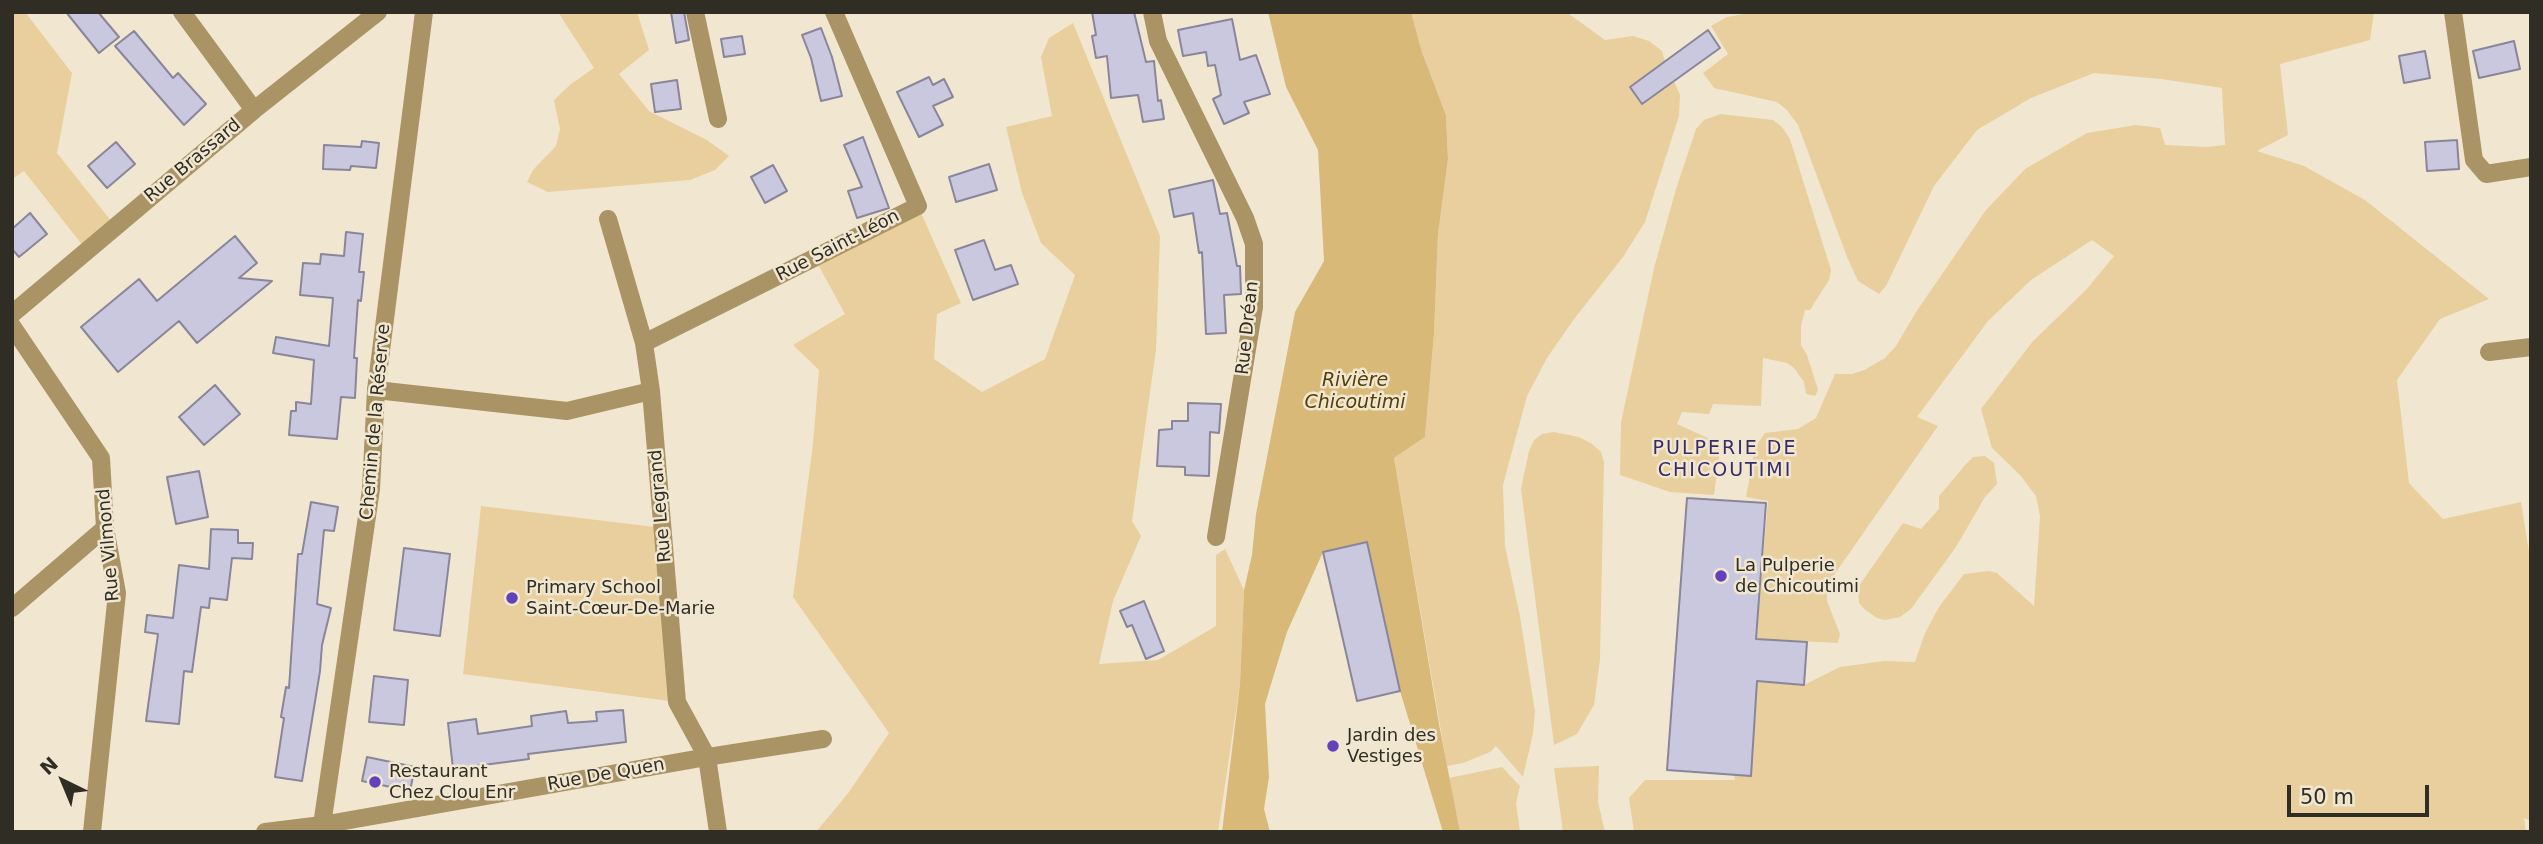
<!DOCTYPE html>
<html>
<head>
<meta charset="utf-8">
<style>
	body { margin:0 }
	#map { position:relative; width:2543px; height:844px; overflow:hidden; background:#f1e7d1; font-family:"DejaVu Sans",sans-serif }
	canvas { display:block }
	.frame { position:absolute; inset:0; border:14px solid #302d24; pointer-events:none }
	.north { position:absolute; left:28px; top:746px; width:70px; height:70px; -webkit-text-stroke:5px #f1e7d1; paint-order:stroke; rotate:317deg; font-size:19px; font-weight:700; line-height:28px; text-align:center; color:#302d24 }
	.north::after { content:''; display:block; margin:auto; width:24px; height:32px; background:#302d24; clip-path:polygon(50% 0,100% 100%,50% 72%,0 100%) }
	.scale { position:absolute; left:2287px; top:785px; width:142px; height:32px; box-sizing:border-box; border:4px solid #302d24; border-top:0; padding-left:9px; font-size:21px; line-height:24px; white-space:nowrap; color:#302d24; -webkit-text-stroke:5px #f1e7d1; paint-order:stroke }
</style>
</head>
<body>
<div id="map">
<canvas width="2543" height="844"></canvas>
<div class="frame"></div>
<div class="north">N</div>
<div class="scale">50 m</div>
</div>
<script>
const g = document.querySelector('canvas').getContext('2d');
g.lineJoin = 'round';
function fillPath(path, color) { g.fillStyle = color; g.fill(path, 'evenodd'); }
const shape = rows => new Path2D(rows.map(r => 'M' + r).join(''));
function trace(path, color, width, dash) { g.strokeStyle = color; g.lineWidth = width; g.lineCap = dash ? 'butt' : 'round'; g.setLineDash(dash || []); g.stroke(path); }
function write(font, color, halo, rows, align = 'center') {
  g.font = font + ' "DejaVu Sans",sans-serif'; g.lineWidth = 5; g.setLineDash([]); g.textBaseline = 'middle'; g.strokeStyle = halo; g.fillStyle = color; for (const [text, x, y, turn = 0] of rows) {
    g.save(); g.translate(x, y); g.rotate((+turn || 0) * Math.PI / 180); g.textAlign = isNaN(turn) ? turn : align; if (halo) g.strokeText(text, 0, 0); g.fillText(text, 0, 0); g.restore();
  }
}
fillPath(shape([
	[12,12,25,12,72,73,57,153,116,227,87,251,24,171,12,179],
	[558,12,637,12,649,50,619,74,649,111,707,140,729,156,715,170,690,180,548,192,527,182,533,170,556,146,560,129,554,100,571,84,594,68],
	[1411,12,1569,14,1605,40,1633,36,1649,41,1662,51,1665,61,1630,86,1642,104,1674,81,1680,95,1679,116,1645,222,1623,257,1574,319,1547,358,1527,396,1503,485,1505,546,1520,616,1535,712,1533,734,1523,777,1496,746,1490,752,1463,763,1447,766,1394,458,1425,437,1434,334,1438,234,1448,159,1446,115,1422,52],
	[1756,12,2374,12,2370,40,2280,64,2288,135,2257,151,2304,166,2365,200,2489,299,2440,319,2397,380,2409,483,2443,519,2521,502,2531,565,2531,821,2524,818,2526,832,1634,832,1629,798,1645,780,1735,780,1734,775,1750,776,1757,681,1804,685,1840,667,1884,661,1915,662,1925,633,1939,607,1964,574,1989,571,1997,573,2034,606,2040,516,2036,496,2020,475,1992,448,1981,409,2033,341,2086,290,2114,256,2092,240,2031,280,1988,321,1917,417,1938,426,1827,585,1827,601,1840,634,1838,643,1756,639,1768,501,1746,497,1755,447,1765,433,1798,429,1816,418,1835,374,1852,374,1864,370,1885,358,1896,346,1916,312,1986,210,2025,169,2087,133,2136,125,2160,128,2165,145,2207,147,2225,145,2222,88,2161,79,2094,73,2031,98,1977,130,1934,186,1886,286,1879,294,1858,281,1847,257,1798,125,1787,110,1777,102,1714,88,1703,73,1728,54,1711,26,1727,17],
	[1073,23,1160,236,1156,350,1132,521,1141,536,1113,601,1099,664,1158,660,1216,626,1216,555,1225,549,1244,590,1240,684,1218,832,816,832,849,792,889,733,793,597,813,444,819,370,793,345,845,314,815,259,918,206,961,303,937,314,934,359,982,392,1045,359,1075,275,1041,243,1022,193,1006,127,1052,116,1041,57,1049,38],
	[1721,114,1773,120,1782,127,1790,139,1831,270,1829,280,1810,310,1805,310,1801,326,1801,345,1807,355,1818,390,1815,396,1806,394,1804,382,1794,368,1787,363,1763,358,1761,406,1713,404,1709,414,1682,412,1677,424,1721,444,1714,495,1670,492,1620,475,1621,422,1654,268,1676,189,1696,129,1704,120],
	[1554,432,1579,437,1592,444,1601,452,1604,462,1600,659,1594,705,1577,734,1554,745,1521,489,1529,451,1534,440,1542,434],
	[1985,456,1994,463,1997,484,1985,497,1956,547,1911,609,1900,617,1885,620,1877,618,1864,609,1859,603,1858,587,1903,523,1921,529,1939,509,1939,496,1967,463,1973,457],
	[481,506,663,528,677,702,463,674],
	[1599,766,1598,802,1605,832,1563,832,1554,768],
	[1502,767,1520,786,1516,803,1520,832,1460,832,1449,778]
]), '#e8cf9d');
fillPath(shape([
	[1268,12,1411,12,1422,52,1446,115,1448,159,1438,234,1434,334,1425,437,1394,458,1439,724,1460,832,1443,832,1400,691,1367,543,1323,552,1287,632,1265,704,1269,777,1264,809,1270,832,1222,832,1240,684,1244,590,1252,555,1256,514,1295,312,1324,261,1318,150,1286,87]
]), '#d8b977');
const building = shape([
	[66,12,98,12,119,37,99,53,66,12],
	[671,12,684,12,689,40,676,43,671,12],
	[1092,12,1134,12,1146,62,1154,61,1158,101,1161,100,1164,119,1143,122,1138,95,1111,98,1107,56,1096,58,1092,36,1096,35,1092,12],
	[1232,19,1240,60,1256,55,1270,94,1244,102,1249,113,1224,124,1213,99,1221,95,1215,65,1208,66,1206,52,1183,56,1178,30,1232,19],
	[821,28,832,57,842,96,821,101,811,58,802,35,821,28],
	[1708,30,1720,48,1642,104,1630,87,1708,30],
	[134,31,173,78,178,73,206,104,184,125,115,46,134,31],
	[742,36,745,54,724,57,721,39,742,36],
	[2514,41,2520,69,2479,78,2473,51,2514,41],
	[2425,51,2430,78,2404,83,2399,56,2425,51],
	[929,77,933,85,944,79,953,97,933,106,943,125,919,137,897,92,929,77],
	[677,80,681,109,655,112,651,84,677,80],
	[863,137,889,208,857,218,848,191,862,187,844,145,863,137],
	[2457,140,2459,169,2427,171,2425,142,2457,140],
	[362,141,379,143,376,168,351,166,350,170,323,169,324,145,361,147,362,141],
	[116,142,135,164,107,188,88,166,116,142],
	[989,164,997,190,956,202,949,177,989,164],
	[773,165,787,191,765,203,751,177,773,165],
	[1213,180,1220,214,1227,213,1237,266,1240,266,1241,294,1224,295,1226,333,1206,334,1202,252,1199,253,1193,213,1174,217,1169,190,1213,180],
	[30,213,47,234,19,257,12,249,12,229,30,213],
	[346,232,363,234,359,272,364,272,361,301,358,300,354,358,357,358,355,398,341,397,337,439,289,435,291,411,296,411,296,402,311,404,314,360,273,353,276,337,329,346,333,298,300,295,303,263,320,264,321,254,344,256,346,232],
	[235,236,257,263,239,278,272,281,197,343,179,321,118,372,81,327,139,279,157,301,235,236],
	[984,240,995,270,1011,265,1018,284,973,300,955,250,984,240],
	[215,385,240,414,204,445,179,417,215,385],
	[1188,403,1221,404,1219,433,1210,432,1209,476,1185,475,1185,467,1157,466,1159,430,1172,429,1172,421,1188,421,1188,403],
	[199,471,208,517,176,524,167,477,199,471],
	[1687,498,1766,503,1756,639,1807,642,1804,685,1757,681,1751,776,1667,770,1687,498],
	[311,502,338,507,334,531,324,530,317,604,331,608,322,645,320,671,302,781,275,777,284,718,281,717,286,687,289,688,298,554,302,554,311,502],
	[211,529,238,530,238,543,253,543,252,559,232,558,227,600,210,598,209,608,201,607,192,672,184,671,179,724,146,721,158,634,145,632,147,615,173,618,179,565,209,569,211,529],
	[1367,542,1400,691,1357,701,1323,552,1367,542],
	[404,548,450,554,440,636,394,630,404,548],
	[1144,601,1164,651,1146,659,1132,625,1127,627,1120,611,1144,601],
	[374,676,408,680,404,725,369,722,374,676],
	[623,710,626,742,528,754,529,759,453,769,448,723,476,719,478,734,532,726,531,716,566,711,568,723,597,721,596,712,623,710],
	[367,757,415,767,410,791,362,781,367,757]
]);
fillPath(building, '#cac8de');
trace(building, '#89869b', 2);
trace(shape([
	[182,12,254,110],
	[695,12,718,119],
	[1152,12,1158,41,1245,218,1254,244,1254,307,1216,537],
	[2453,12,2474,160,2486,174,2531,167],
	[608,219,644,343,651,391,677,702,707,757,718,832],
	[12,314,254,110,378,12],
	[12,326,101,458,105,528,117,593,92,832],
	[644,343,918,206,834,12],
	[2489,352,2531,347],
	[376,390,567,411,651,391],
	[12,608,105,528],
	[265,832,322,825,707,757,823,739]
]), '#aa9466', 18);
trace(shape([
	[321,832,371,489,376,390,424,12]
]), '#aa9466', 18);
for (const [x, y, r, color] of [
	[1721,576,7,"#6241ba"],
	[512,598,7,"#6241ba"],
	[1333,746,7,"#6241ba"],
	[375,782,7,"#6241ba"]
]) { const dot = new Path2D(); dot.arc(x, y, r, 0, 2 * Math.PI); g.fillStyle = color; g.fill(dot); trace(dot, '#f1e7d1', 2.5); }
write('18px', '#302d24', '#f1e7d1', [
	["Rue Brassard",193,161,-40],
	["Rue Saint-Léon",838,246,-27],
	["Rue Dréan",1248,328,-84],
	["Chemin de la Réserve",376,422,-85],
	["Rue Legrand",661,506,-95],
	["Rue Vilmond",109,545,-95],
	["Rue De Quen",606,775,-10]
]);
write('18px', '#302d24', '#f1e7d1', [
	["La Pulperie",1735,566],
	["de Chicoutimi",1735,587],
	["Primary School",526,588],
	["Saint-Cœur-De-Marie",526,609],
	["Jardin des",1347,736],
	["Vestiges",1347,757],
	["Restaurant",389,772],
	["Chez Clou Enr",389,793]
], 'left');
write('italic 19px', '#543f08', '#f1e7d1', [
	["Rivière",1355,381],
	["Chicoutimi",1355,403]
]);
g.letterSpacing = '2px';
write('19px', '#392b67', '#f1e7d1', [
	["PULPERIE DE",1725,449],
	["CHICOUTIMI",1725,471]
]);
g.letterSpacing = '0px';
</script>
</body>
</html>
